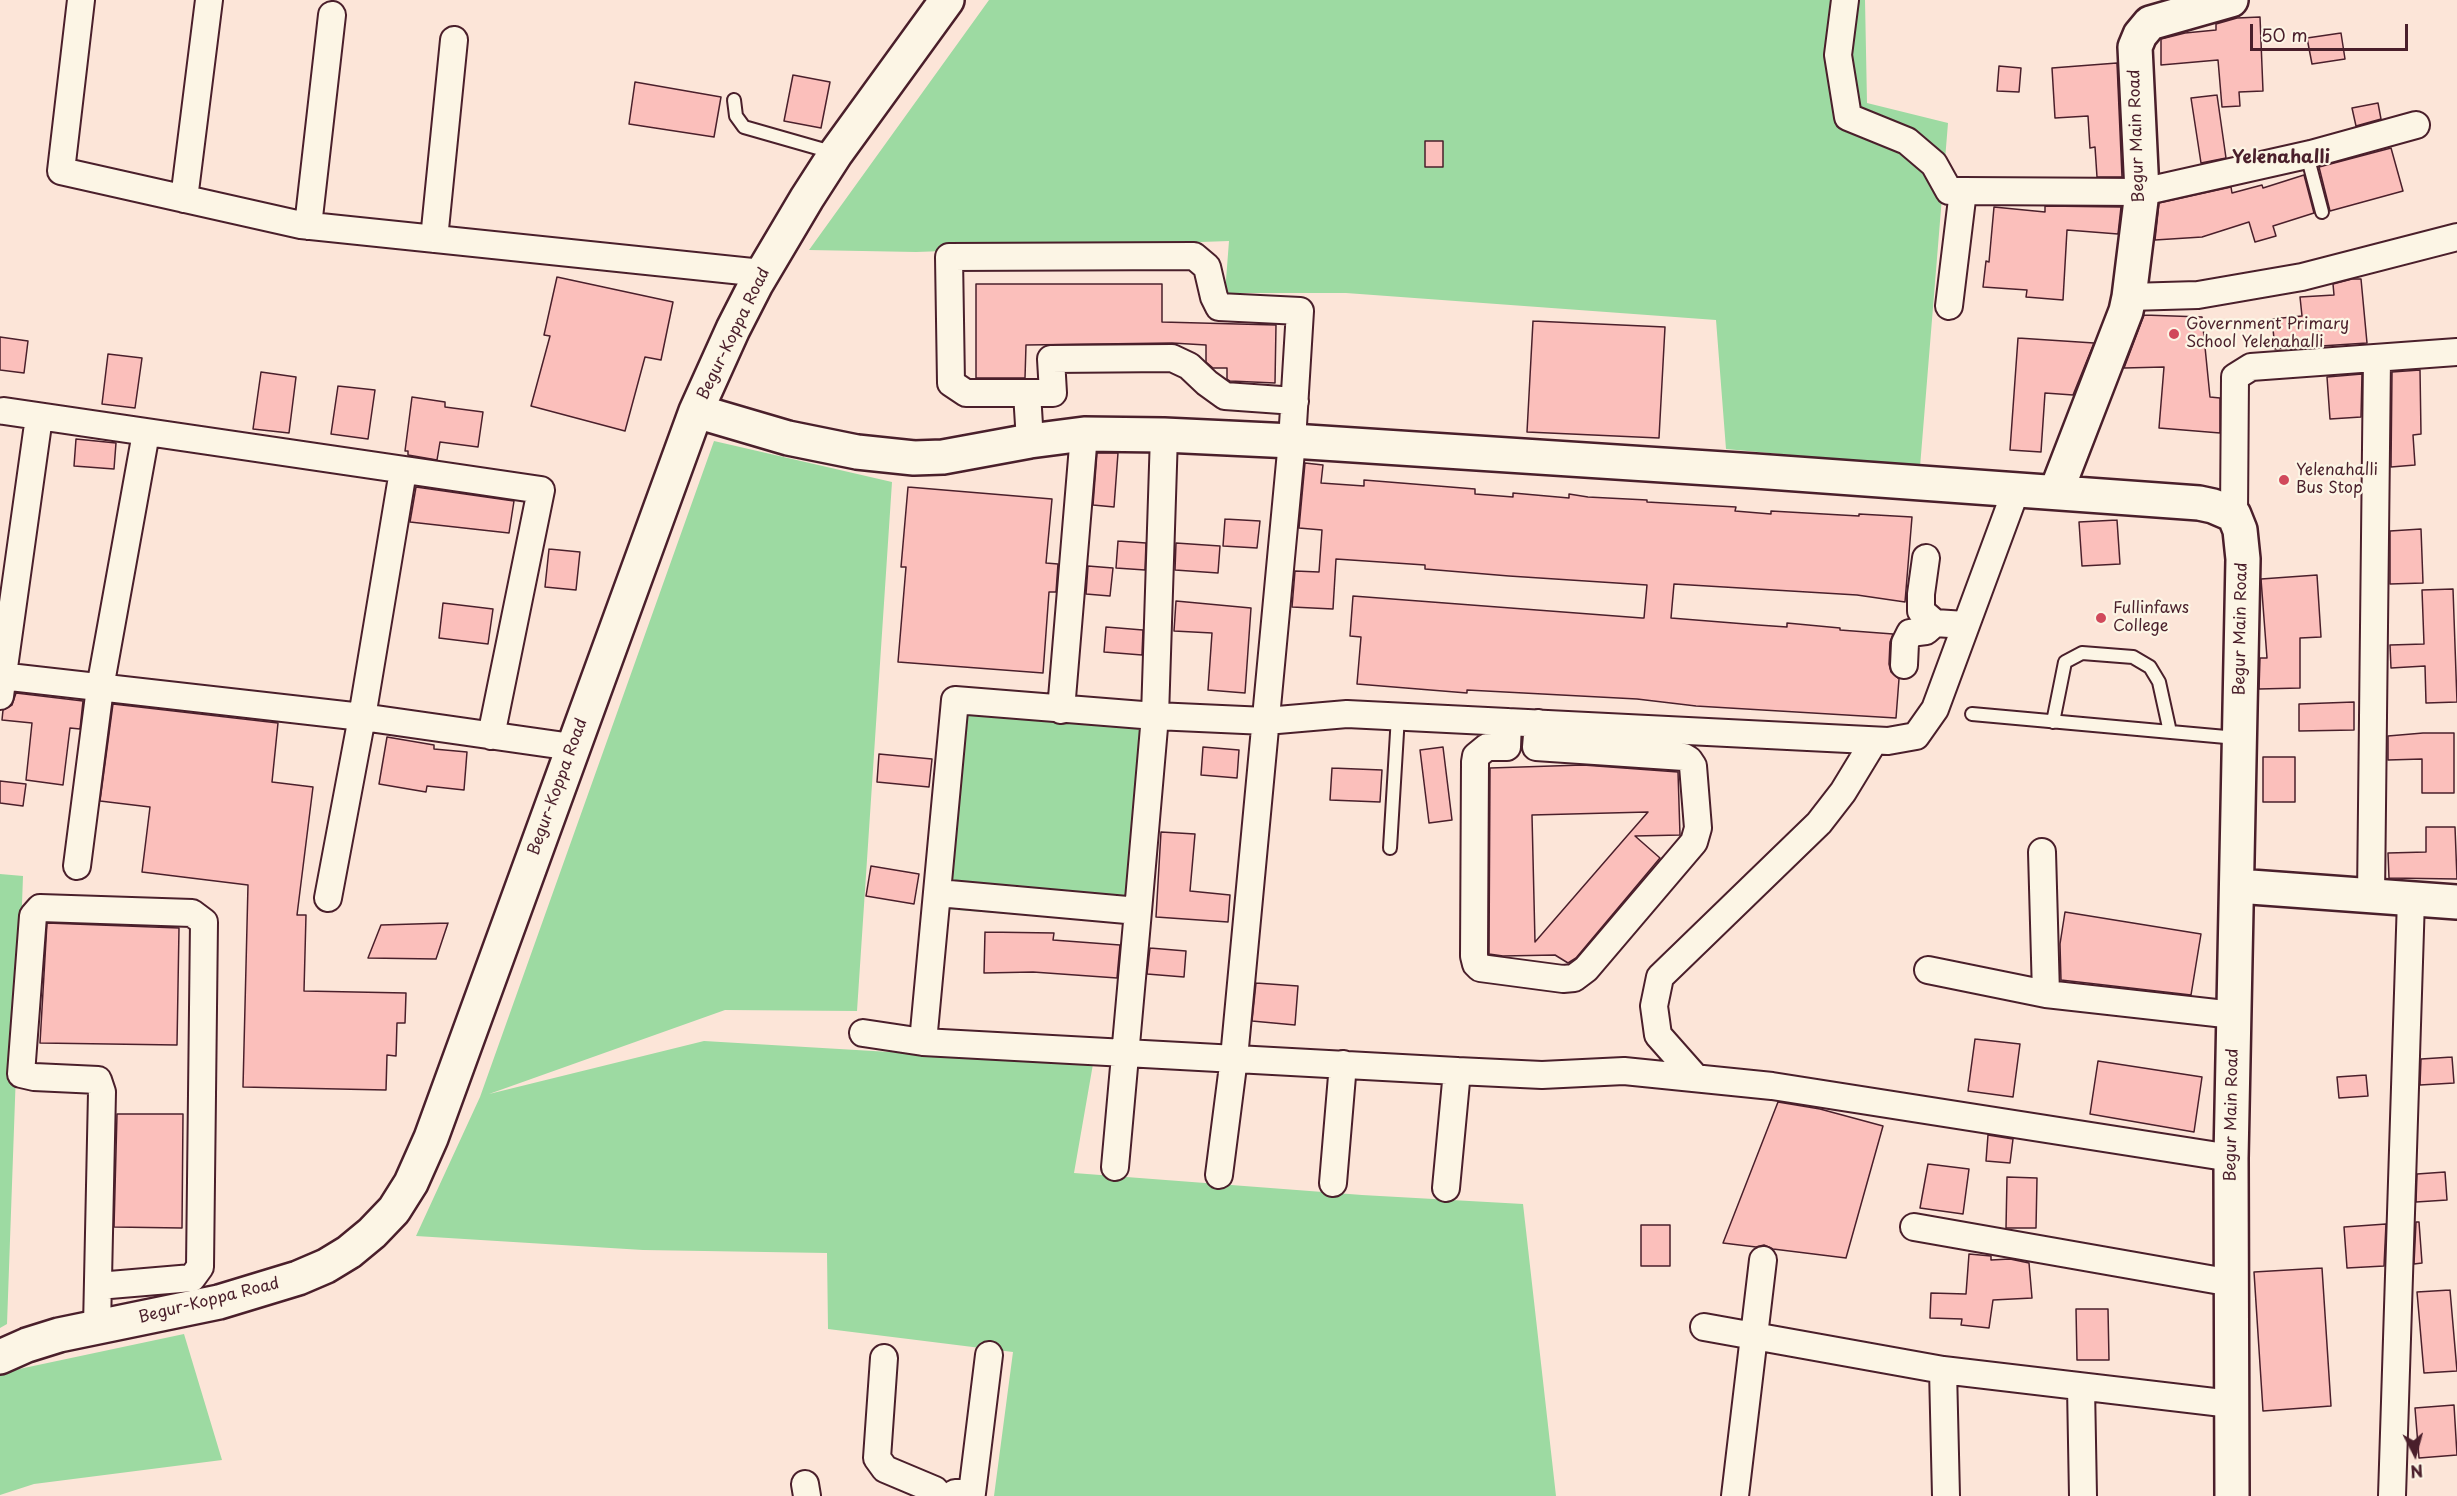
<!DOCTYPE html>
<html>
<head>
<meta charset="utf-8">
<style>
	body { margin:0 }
	#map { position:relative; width:2457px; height:1496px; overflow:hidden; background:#fce5d8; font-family:"Playpen Sans",sans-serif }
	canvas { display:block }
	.north { position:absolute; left:2385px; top:1424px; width:60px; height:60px; -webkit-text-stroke:4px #fcf5e5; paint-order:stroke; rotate:174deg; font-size:16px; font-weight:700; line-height:24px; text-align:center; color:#4a1f2b }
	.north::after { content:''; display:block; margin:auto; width:21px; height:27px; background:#4a1f2b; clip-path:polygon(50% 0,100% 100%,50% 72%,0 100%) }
	.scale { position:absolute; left:2250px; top:24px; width:158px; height:27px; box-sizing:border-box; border:3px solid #4a1f2b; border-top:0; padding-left:8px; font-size:18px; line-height:21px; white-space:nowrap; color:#4a1f2b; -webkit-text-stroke:4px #fcf5e5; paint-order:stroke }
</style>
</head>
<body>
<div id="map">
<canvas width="2457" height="1496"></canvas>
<div class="north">N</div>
<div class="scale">50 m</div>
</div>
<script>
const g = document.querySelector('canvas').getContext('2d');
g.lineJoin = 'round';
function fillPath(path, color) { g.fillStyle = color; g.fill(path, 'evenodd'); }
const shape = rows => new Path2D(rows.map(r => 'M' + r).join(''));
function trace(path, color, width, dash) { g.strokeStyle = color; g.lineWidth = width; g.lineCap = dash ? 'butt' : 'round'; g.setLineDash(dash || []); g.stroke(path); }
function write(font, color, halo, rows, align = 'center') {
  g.font = font + ' "Playpen Sans",sans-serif'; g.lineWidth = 4.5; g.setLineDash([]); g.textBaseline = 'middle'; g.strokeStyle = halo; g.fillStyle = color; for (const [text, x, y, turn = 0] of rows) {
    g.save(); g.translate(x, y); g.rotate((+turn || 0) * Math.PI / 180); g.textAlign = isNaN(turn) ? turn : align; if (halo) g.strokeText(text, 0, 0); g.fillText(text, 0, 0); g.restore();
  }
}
fillPath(shape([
	[989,0,1865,0,1867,103,1948,123,1920,467,1726,449,1716,320,1346,293,1225,293,1229,241,916,252,809,250],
	[714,441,892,482,857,1011,725,1010,489,1094,704,1041,1093,1064,1074,1173,1362,1195,1523,1204,1556,1496,994,1496,1013,1352,828,1329,827,1253,643,1250,416,1236,480,1097],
	[949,691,1168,709,1150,925,931,908],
	[0,874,23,876,7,1324,0,1328],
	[184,1334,222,1460,34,1484,0,1495,0,1375,5,1372]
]), '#9ddaa2');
const building = shape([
	[2260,17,2263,91,2239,92,2240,106,2222,107,2218,60,2161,65,2161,39,2185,33,2216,30,2216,24,2237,18,2260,17],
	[2341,33,2345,59,2312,64,2307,38,2341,33],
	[2117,63,2122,177,2097,177,2095,147,2090,148,2088,116,2055,118,2052,68,2117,63],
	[1999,66,2021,68,2019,92,1997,91,1999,66],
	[793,75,830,82,821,128,784,121,793,75],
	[635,82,721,97,714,137,629,124,635,82],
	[2217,95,2226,158,2201,163,2191,98,2217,95],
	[2378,103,2381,119,2356,126,2352,108,2378,103],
	[1425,141,1443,141,1443,167,1425,167,1425,141],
	[2391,148,2403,191,2330,211,2319,167,2391,148],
	[2304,175,2314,213,2273,226,2276,236,2255,242,2249,222,2202,237,2155,240,2159,203,2231,187,2232,193,2262,185,2263,188,2304,175],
	[2045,206,2121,207,2118,234,2067,230,2063,300,2026,297,2027,290,1983,287,1986,261,1989,262,1994,207,2045,212,2045,206],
	[557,277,673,302,661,360,645,357,625,431,531,406,550,336,544,335,557,277],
	[2352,279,2361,279,2367,343,2275,349,2272,319,2302,316,2300,297,2334,295,2333,284,2352,279],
	[976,284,1162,284,1162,322,1276,325,1275,383,1230,381,1227,379,1227,368,1213,368,1206,362,1206,345,1172,343,1026,345,1025,378,976,378,976,284],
	[2144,315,2202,317,2210,397,2220,398,2220,433,2159,428,2164,367,2124,368,2144,315],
	[1533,321,1665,327,1659,438,1527,432,1533,321],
	[0,337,28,341,24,373,0,370,0,337],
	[2018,338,2094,343,2073,395,2045,393,2041,452,2010,450,2018,338],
	[108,354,142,358,135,408,102,404,108,354],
	[2420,370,2421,434,2413,435,2415,465,2391,467,2392,372,2420,370],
	[261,372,296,377,289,433,253,429,261,372],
	[2362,374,2361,417,2330,419,2327,377,2362,374],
	[338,386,375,390,368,439,331,434,338,386],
	[412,397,445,402,445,407,483,412,478,447,440,442,437,460,408,455,408,451,405,451,412,397],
	[76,439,116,443,114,469,74,466,76,439],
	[1097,453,1118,453,1114,507,1093,505,1097,453],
	[1305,463,1323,465,1321,483,1364,486,1364,480,1475,489,1475,494,1513,497,1513,493,1569,498,1569,494,1588,497,1647,500,1647,502,1736,507,1735,511,1771,514,1771,511,1859,516,1859,514,1912,517,1905,602,1857,595,1674,584,1671,618,1758,625,1787,627,1787,623,1840,628,1840,630,1893,634,1890,642,1889,664,1891,672,1899,679,1896,718,1696,706,1637,699,1467,690,1467,693,1357,684,1361,637,1350,636,1353,596,1642,618,1644,618,1647,585,1509,576,1425,569,1425,565,1336,559,1333,609,1292,607,1295,571,1319,572,1322,530,1299,528,1305,463],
	[416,487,514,501,509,533,410,522,416,487],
	[908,487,1052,499,1046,563,1058,564,1056,592,1049,592,1043,673,898,662,906,567,901,567,908,487],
	[1225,519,1260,521,1257,548,1223,546,1225,519],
	[2117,520,2120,564,2082,566,2079,522,2117,520],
	[2421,529,2423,583,2390,584,2390,531,2421,529],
	[1118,541,1146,543,1145,570,1116,568,1118,541],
	[1176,543,1220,546,1218,573,1175,570,1176,543],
	[549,549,580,552,576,590,545,587,549,549],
	[1088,566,1113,568,1110,596,1086,594,1088,566],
	[2317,575,2321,637,2300,638,2300,688,2259,689,2260,658,2267,658,2261,579,2317,575],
	[2453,589,2457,702,2426,703,2425,666,2391,668,2390,645,2424,644,2422,590,2453,589],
	[1176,601,1251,608,1245,693,1208,690,1212,633,1174,631,1176,601],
	[443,603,493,609,488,644,439,638,443,603],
	[1106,627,1143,630,1142,655,1104,652,1106,627],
	[16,693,83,701,80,729,70,728,63,785,26,780,32,723,2,720,3,710,12,705,16,693],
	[2354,702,2354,730,2299,731,2299,704,2354,702],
	[113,704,278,723,272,782,313,787,297,915,306,915,304,991,406,993,405,1023,397,1023,396,1056,387,1055,386,1090,243,1087,248,885,142,872,150,807,100,801,113,704],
	[2423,733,2454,733,2454,793,2422,793,2422,759,2388,760,2388,736,2423,733],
	[387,737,434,745,434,749,467,752,464,790,427,786,426,792,379,784,387,737],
	[1203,747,1239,750,1237,778,1201,775,1203,747],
	[1443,747,1452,820,1429,823,1420,750,1443,747],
	[879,754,932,759,929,787,877,782,879,754],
	[2263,757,2295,757,2295,802,2263,802,2263,757],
	[1583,765,1678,772,1680,835,1635,836,1660,858,1576,958,1568,963,1555,955,1503,956,1489,954,1490,768,1583,765],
	[1648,812,1627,836,1535,942,1532,815,1648,812],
	[1332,768,1382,770,1380,802,1330,800,1332,768],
	[0,781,26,784,23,806,0,803,0,781],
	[2426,827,2455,827,2457,879,2389,878,2388,853,2426,852,2426,827],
	[1161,832,1195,834,1190,891,1230,895,1228,922,1156,917,1161,832],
	[871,866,919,874,914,904,866,896,871,866],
	[2065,912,2201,934,2191,995,2061,980,2060,944,2065,912],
	[47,923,179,928,177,1045,40,1043,47,923],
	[448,923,436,959,368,958,381,925,448,923],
	[985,932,1054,933,1053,940,1120,945,1117,978,1033,972,984,973,985,932],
	[1150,948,1186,951,1184,977,1147,974,1150,948],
	[1256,983,1298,986,1295,1025,1252,1021,1256,983],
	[1975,1039,2020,1044,2013,1097,1968,1091,1975,1039],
	[2452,1057,2454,1083,2420,1085,2421,1059,2452,1057],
	[2098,1061,2202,1077,2194,1132,2090,1114,2098,1061],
	[2366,1075,2368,1096,2339,1098,2337,1077,2366,1075],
	[1778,1102,1820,1109,1883,1126,1846,1258,1773,1249,1764,1245,1756,1247,1723,1243,1778,1102],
	[117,1114,183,1114,182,1228,114,1227,117,1114],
	[1988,1135,2013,1139,2010,1163,1986,1161,1988,1135],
	[1928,1164,1969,1169,1963,1214,1920,1208,1928,1164],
	[2445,1172,2447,1200,2416,1202,2417,1174,2445,1172],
	[2007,1177,2037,1178,2036,1228,2006,1228,2007,1177],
	[2416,1222,2419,1222,2422,1263,2414,1264,2416,1222],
	[2386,1224,2384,1266,2347,1268,2344,1227,2386,1224],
	[1641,1225,1670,1225,1670,1266,1641,1266,1641,1225],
	[1969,1254,1991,1256,1991,1260,2010,1259,2029,1263,2032,1298,1993,1300,1989,1328,1961,1325,1962,1319,1930,1318,1931,1293,1966,1294,1969,1254],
	[2322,1268,2331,1406,2263,1411,2254,1272,2322,1268],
	[2450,1290,2457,1371,2424,1373,2417,1292,2450,1290],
	[2076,1309,2108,1309,2109,1360,2077,1360,2076,1309],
	[2454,1405,2457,1455,2419,1458,2415,1408,2454,1405]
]);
fillPath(building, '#fbbfbb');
trace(building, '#4a1f2b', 1.5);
const lane = shape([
	[734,100,736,116,744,127,835,153],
	[2307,155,2322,212],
	[1972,714,2237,738],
	[2053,722,2065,662,2082,653,2133,657,2150,667,2159,682,2170,732],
	[1390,848,1398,716]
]);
const street = shape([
	[81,0,61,171,301,225,762,273],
	[1845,0,1838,55,1848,117,1907,141,1934,164,1949,191,1963,191],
	[184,199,209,0],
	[308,226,332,15],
	[434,239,454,40],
	[2129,297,2198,295,2302,277,2457,237],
	[1949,306,1963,191,2142,192,2311,154,2416,125],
	[1027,393,1030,441],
	[4,411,541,490,491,736],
	[2234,515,2235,377,2251,367,2457,352],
	[1926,558,1921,594,1921,611,1935,623],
	[1904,665,1905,643,1910,633,1926,631,1935,623,1965,625],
	[0,676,362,717,572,747],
	[0,696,39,417],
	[1061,710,1084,434],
	[1508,722,1507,747,1487,747,1476,756,1475,762,1474,956,1476,964,1480,968,1563,979,1574,978,1586,969,1694,842,1698,828,1693,766,1689,760,1684,757,1536,747,1538,723],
	[2042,852,2046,994],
	[77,866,100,688,146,433],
	[938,893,1138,911,1155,716,1164,435],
	[2371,896,2377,358],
	[328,898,362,717,403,471],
	[1928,970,2046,994,2234,1015],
	[863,1033,923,1042,1457,1071,1542,1075,1624,1071,1772,1086,2231,1158],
	[923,1042,955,700,1155,716,1266,721,1347,714,1888,741,1916,736,1935,709,2016,490],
	[1696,1078,1658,1035,1654,1006,1660,977,1819,823,1843,792,1874,741],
	[1115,1167,1138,911],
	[1219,1175,1234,1058,1292,441,1300,311,1219,307,1214,297,1207,267,1194,256,949,257,951,383,966,393,1053,393,1051,359,1172,358,1189,366,1207,383,1225,396,1295,401],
	[1333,1183,1343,1064],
	[1446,1188,1457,1071],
	[1914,1227,2232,1283],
	[97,1327,102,1092,98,1080,34,1077,21,1074,33,916,40,908,192,913,204,922,200,1267,192,1278,98,1286],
	[1704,1327,1943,1370],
	[884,1358,877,1458,885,1469,935,1490,940,1496],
	[2081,1387,2083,1496],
	[805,1484,807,1496],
	[951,1496,955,1493,972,1493,989,1355],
	[1735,1496,1763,1260],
	[1946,1496,1943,1370,2231,1404],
	[2392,1496,2411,899]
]);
const secondary = shape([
	[696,411,788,438,857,452,914,458,943,457,1030,441,1084,434,1164,435,1292,441,1755,471,2199,503,2213,506,2234,515,2240,530,2243,559,2231,1158,2232,1496],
	[2056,492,2126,311,2129,297,2142,192,2135,47,2140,35,2150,23,2231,0],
	[2237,886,2457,902],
	[0,1357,27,1345,59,1335,219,1302,298,1278,326,1266,349,1252,372,1233,394,1210,411,1183,431,1138,696,411,733,329,756,284,807,198,836,153,947,0]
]);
trace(lane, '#4a1f2b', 16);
trace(street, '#4a1f2b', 30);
trace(secondary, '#4a1f2b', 38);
trace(lane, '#fcf5e5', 12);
trace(street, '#fcf5e5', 26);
trace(secondary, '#fcf5e5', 33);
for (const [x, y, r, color] of [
	[2174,334,6,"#d1495b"],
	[2284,480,6,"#d1495b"],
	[2101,618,6,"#d1495b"]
]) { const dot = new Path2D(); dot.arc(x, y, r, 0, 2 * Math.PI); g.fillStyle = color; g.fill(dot); trace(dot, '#fcf5e5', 2); }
write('16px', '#4a1f2b', '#fcf5e5', [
	["Begur Main Road",2137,136,-92],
	["Begur-Koppa Road",734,334,-64],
	["Begur Main Road",2241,629,-89],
	["Begur-Koppa Road",558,787,-70],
	["Begur Main Road",2232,1115,-89],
	["Begur-Koppa Road",209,1301,-14]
]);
write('16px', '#4a1f2b', '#fcf5e5', [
	["Government Primary",2186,325],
	["School Yelenahalli",2186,343],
	["Yelenahalli",2296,471],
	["Bus Stop",2296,489],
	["Fullinfaws",2113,609],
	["College",2113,627]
], 'left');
write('bold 18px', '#4a1f2b', '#fcf5e5', [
	["Yelenahalli",2281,158]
]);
</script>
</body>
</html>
